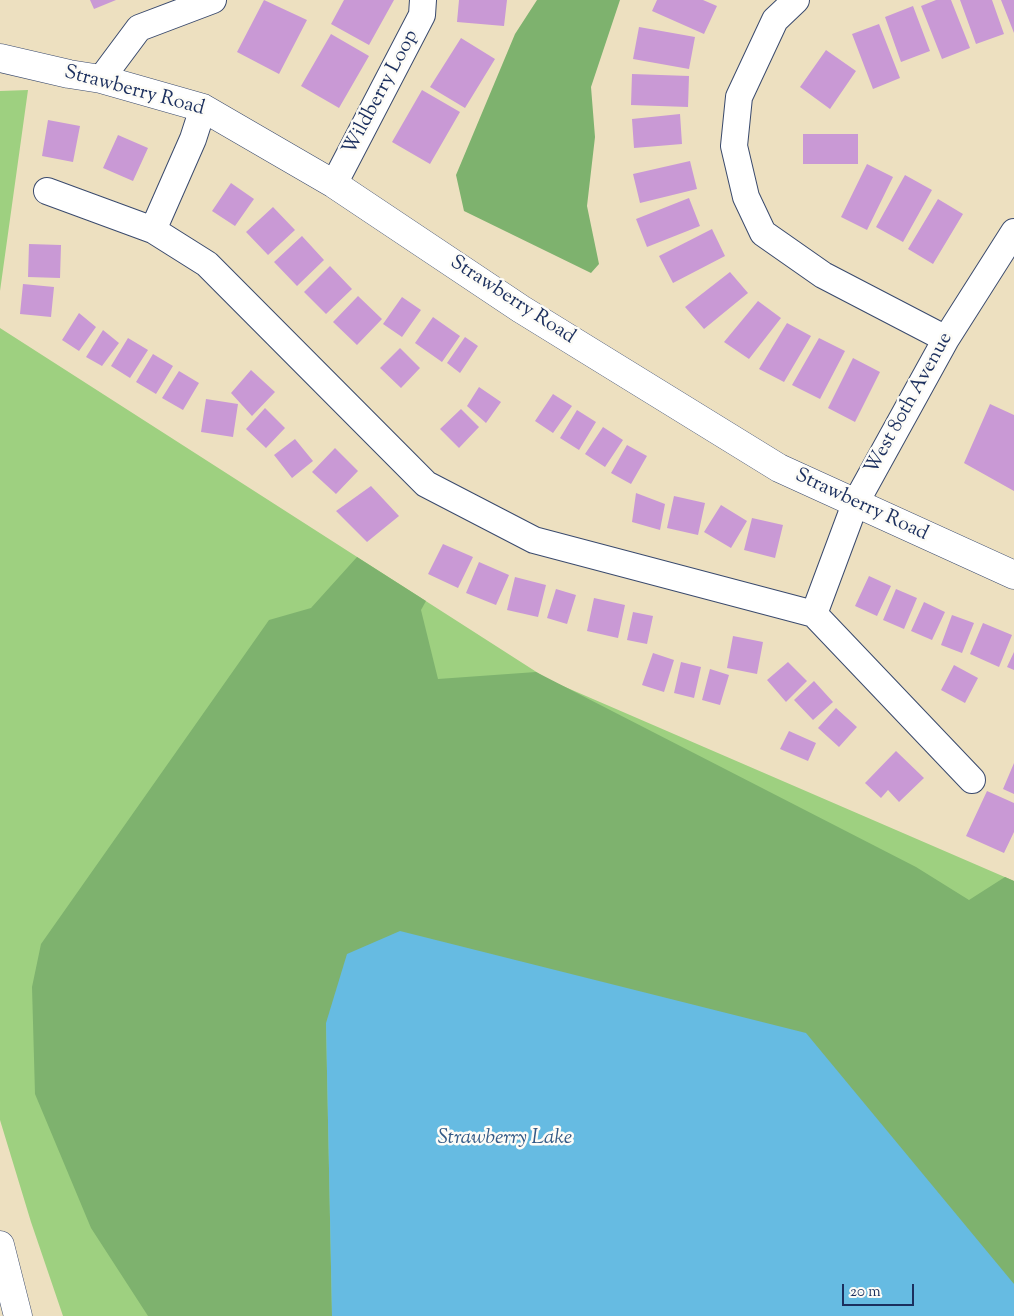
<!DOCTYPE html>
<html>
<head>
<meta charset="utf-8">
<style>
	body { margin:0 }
	#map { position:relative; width:1014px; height:1316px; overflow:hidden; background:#ede0c0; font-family:"Sorts Mill Goudy",serif }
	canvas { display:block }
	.scale { position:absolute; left:842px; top:1284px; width:72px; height:22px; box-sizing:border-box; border:2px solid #1b2f5e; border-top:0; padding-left:6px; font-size:15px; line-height:18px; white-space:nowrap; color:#1b2f5e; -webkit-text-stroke:4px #fdfcf7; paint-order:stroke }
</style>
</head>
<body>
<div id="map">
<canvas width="1014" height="1316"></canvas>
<div class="scale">20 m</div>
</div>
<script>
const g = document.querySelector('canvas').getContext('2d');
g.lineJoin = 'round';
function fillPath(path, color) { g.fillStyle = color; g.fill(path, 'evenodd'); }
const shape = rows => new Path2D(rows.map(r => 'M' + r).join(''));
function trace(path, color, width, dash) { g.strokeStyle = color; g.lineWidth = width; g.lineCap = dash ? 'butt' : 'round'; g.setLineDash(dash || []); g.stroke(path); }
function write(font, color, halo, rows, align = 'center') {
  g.font = font + ' "Sorts Mill Goudy",serif'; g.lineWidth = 5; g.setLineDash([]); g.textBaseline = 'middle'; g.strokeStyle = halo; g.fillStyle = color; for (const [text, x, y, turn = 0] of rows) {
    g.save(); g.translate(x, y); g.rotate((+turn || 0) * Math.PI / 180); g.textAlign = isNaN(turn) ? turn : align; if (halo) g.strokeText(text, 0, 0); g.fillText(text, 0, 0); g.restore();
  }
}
fillPath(shape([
	[28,90,0,291,0,91],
	[0,328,549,680,1014,881,1014,1316,63,1316,31,1222,0,1120]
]), '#9ed080');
fillPath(shape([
	[537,0,620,0,591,87,595,137,587,206,599,264,591,273,464,211,456,175,515,34],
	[357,557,426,601,421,610,438,679,536,672,916,867,969,900,1005,877,1014,881,1014,1291,326,1023,332,1316,148,1316,91,1228,35,1094,32,987,41,944,269,620,311,608]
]), '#7eb26e');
fillPath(shape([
	[400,931,806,1033,1014,1284,1014,1316,332,1316,326,1023,347,954]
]), '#66bbe2');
fillPath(shape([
	[90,0,116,0,94,9],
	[264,0,307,20,279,74,237,52],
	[344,0,394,0,369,45,331,24],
	[459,0,507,0,504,26,457,22],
	[657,0,703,0,717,6,704,34,652,11],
	[936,0,951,0,970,48,942,59,921,6],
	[960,0,992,0,1004,34,976,44],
	[1001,0,1014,0,1014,33],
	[913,6,930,51,901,62,885,17],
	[879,24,900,78,873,89,852,34],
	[639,27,695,37,689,69,633,59],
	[331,34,369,56,339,108,301,86],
	[461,38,495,59,465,108,430,87],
	[826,50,856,71,830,109,800,87],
	[632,74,689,76,688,107,631,105],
	[422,90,460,112,430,164,392,142],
	[680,114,682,144,634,148,632,119],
	[48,120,80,126,73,162,42,156],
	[803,134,858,134,858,164,803,164],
	[118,135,148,148,133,181,103,168],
	[690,161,697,189,640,203,633,174],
	[867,164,893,177,867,230,841,217],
	[905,175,932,190,903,242,876,227],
	[231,183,254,199,235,226,212,211],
	[689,198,700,226,647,247,636,219],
	[938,199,963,214,933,264,908,249],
	[273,207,295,230,268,255,246,232],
	[712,229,725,256,673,283,659,256],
	[302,236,324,260,297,286,274,262],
	[29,244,61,245,60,278,28,277],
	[330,266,352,289,326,314,304,292],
	[730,272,748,293,704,329,685,307],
	[23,284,54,287,51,317,20,314],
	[358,296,382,319,357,345,333,322],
	[402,297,421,310,402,337,383,324],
	[758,301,781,318,749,359,724,342],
	[79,313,96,327,79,351,62,340],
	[433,317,460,336,442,362,415,343],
	[787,323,811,336,784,382,759,369],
	[103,330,119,343,102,366,86,357],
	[465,337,478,346,460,373,447,363],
	[128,338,148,350,130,378,111,366],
	[819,338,845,351,820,399,792,385],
	[400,348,420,368,401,388,380,368],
	[153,354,173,366,156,394,136,382],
	[853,358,880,372,855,422,828,408],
	[251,370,275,392,252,416,231,393],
	[179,371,199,383,183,410,162,398],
	[479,387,501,402,486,423,467,406],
	[553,394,572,406,553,433,535,421],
	[206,399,238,404,233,437,201,432],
	[990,404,1014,415,1014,491,964,463],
	[265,408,285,428,266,448,246,429],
	[461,409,479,427,459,448,440,429],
	[577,410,596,422,579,450,560,438],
	[603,427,623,440,605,467,585,454],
	[295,439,313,461,292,478,274,455],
	[627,445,647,456,631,484,611,473],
	[335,448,358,471,336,494,312,472],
	[371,486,399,516,367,542,336,511],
	[636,493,665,504,660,530,632,522],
	[674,496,705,503,698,535,667,528],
	[721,505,747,521,731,548,704,532],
	[752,518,783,525,775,558,744,550],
	[443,544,473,557,458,588,428,574],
	[479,562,509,575,496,605,466,593],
	[869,576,891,586,877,616,855,606],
	[515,577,546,585,538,617,507,610],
	[556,589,576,595,567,624,547,618],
	[896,589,917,598,904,629,883,620],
	[594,598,625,605,618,638,587,631],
	[924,602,945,612,932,640,911,631],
	[633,612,653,616,647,644,627,640],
	[952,615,974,623,962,653,941,645],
	[983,623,1012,635,999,667,970,654],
	[733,636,763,642,757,674,727,668],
	[1014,652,1014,670,1007,667],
	[653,653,674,660,664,692,642,685],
	[681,662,701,667,694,698,674,693],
	[788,662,807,681,786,702,767,680],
	[954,665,978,678,965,703,941,690],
	[710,669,729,675,720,705,702,700],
	[814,681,833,702,813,720,794,700],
	[836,708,857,727,839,747,818,728],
	[789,731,816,743,808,761,780,749],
	[896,751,924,778,899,802,888,790,881,798,865,783],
	[1014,763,1014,794,1003,789],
	[987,791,1014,803,1014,832,1004,853,966,836]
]), '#c999d5');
const minor = shape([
	[796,0,775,20,739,97,734,146,746,197,763,233,823,275,946,339],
	[101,79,139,28,213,0],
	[334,184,422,15,423,0],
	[47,191,153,230,207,264,426,484,534,540,814,614,972,780],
	[153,230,193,139,203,108],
	[814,614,855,504,946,339,1014,232]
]);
const tertiary = shape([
	[0,58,69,74,101,79,203,108,334,184,521,309,779,468,1014,575]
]);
const motorway = shape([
	[0,1245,18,1316]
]);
trace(minor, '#3a4a6d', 28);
trace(tertiary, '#3a4a6d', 29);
trace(motorway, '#3a4a6d', 29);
trace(minor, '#fff', 26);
trace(tertiary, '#fff', 28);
trace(motorway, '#fff', 28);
write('20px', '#1b2f5e', '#fdfcf7', [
	["Strawberry Road",134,92,15],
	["Wildberry Loop",382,93,-62],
	["Strawberry Road",512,301,33],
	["West 80th Avenue",910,404,-61],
	["Strawberry Road",861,506,25]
]);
write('italic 21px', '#325986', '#fdfcf7', [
	["Strawberry Lake",505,1139]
]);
</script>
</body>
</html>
